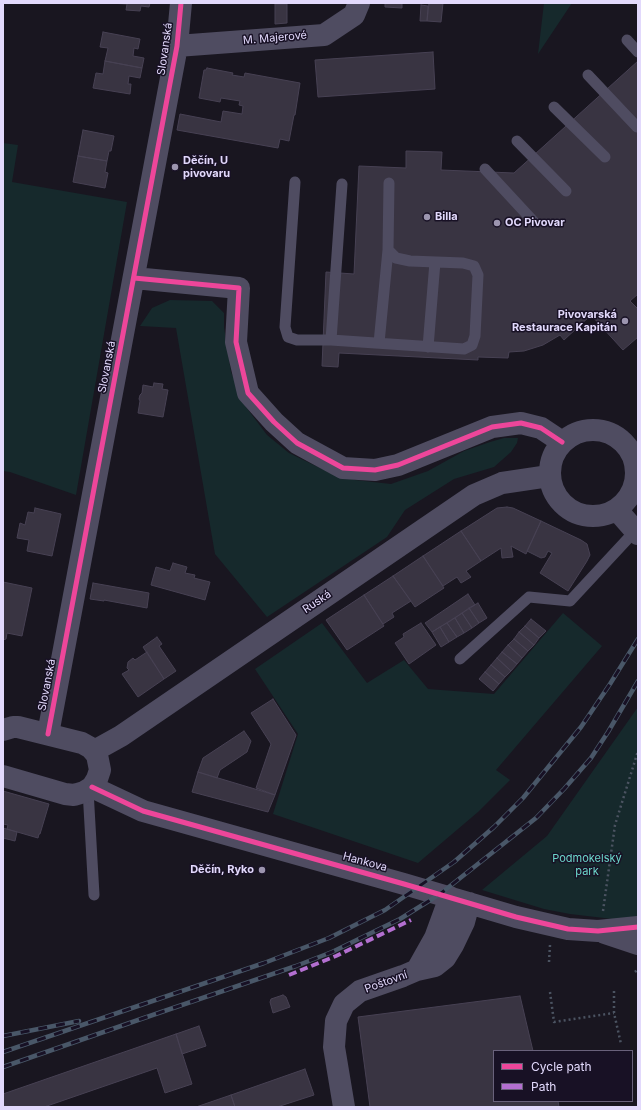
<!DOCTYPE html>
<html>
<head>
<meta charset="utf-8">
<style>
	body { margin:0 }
	#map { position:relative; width:641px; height:1110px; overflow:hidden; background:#191620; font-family:Inter,sans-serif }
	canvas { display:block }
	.frame { position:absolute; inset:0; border:4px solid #e2d9fc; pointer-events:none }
	.legend { position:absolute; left:493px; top:1050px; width:140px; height:52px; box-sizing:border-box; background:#181125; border:1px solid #69617b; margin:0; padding:5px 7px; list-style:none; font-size:12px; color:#e2d9fc }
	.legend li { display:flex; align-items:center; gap:8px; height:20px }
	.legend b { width:20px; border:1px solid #69617b }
</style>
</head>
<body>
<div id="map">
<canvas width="641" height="1110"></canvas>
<div class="frame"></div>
<ul class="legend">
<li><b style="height:5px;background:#ed469a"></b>Cycle path</li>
<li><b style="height:5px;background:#b36fd0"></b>Path</li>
</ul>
</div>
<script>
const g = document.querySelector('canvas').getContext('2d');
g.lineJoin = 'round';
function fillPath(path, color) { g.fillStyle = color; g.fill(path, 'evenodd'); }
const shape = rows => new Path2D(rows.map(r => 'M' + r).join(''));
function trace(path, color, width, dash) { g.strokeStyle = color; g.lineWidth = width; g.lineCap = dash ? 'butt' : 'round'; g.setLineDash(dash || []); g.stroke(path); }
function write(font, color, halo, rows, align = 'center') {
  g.font = font + ' Inter,sans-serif'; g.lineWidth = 3; g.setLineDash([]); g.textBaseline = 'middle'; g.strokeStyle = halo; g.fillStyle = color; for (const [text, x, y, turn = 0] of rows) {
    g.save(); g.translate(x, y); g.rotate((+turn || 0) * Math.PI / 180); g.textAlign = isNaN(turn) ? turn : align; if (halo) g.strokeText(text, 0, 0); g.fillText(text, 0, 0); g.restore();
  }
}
fillPath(shape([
	[544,3,572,3,538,54],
	[3,143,18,145,12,182,127,202,76,495,10,472,3,471],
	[170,300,212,301,224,313,224,327,231,372,246,407,267,435,289,453,324,470,355,480,391,484,428,471,464,451,490,442,504,438,518,438,517,443,511,452,494,467,454,479,405,510,387,537,267,617,215,554,176,328,140,326,152,308],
	[563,613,602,646,496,770,510,780,478,812,418,863,273,814,298,734,255,669,322,623,367,683,404,660,428,689,494,694],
	[638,707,638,922,570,914,544,909,482,890,547,836]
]), '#16292c');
const building = shape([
	[108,3,150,3,149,7,141,6,140,11,126,10,127,4,108,3],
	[385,3,402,3,402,8,385,7,385,3],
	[429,3,443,3,441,22,427,21,429,3],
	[275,4,287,4,287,23,275,24,275,4],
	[421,5,428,6,427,21,420,21,421,5],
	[103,32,140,39,138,49,134,48,133,56,144,58,142,68,105,61,108,48,100,47,103,32],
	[433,52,435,89,318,97,315,60,433,52],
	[105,61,142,68,140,78,129,76,128,84,131,84,130,94,93,88,96,73,103,74,105,61],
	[638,61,638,294,630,301,638,309,638,337,623,350,591,315,564,340,560,335,543,345,524,351,509,352,508,358,478,357,478,360,339,353,338,367,322,366,326,272,354,274,359,166,406,168,406,151,442,152,441,170,514,173,638,61],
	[207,68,233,73,232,75,244,77,245,73,300,83,295,115,294,115,289,141,280,139,278,148,177,130,180,114,221,122,223,111,242,114,243,106,239,105,240,101,221,98,220,102,199,98,204,70,206,70,207,68],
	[83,130,114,136,111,151,109,151,107,161,78,156,83,130],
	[78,156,107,161,105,172,108,173,105,188,73,182,78,156],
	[154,383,163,384,162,389,168,390,163,417,138,413,140,401,139,399,140,395,142,393,143,385,153,387,154,383],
	[507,507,513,508,541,521,526,554,511,546,513,557,502,558,501,548,481,561,461,531,497,508,507,507],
	[35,508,61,514,52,556,27,551,29,540,17,538,20,523,25,525,28,512,34,513,35,508],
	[541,521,581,540,587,544,590,555,587,561,568,591,540,573,552,553,548,551,545,557,541,558,527,551,541,521],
	[461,531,481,561,466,571,471,577,461,583,457,577,443,586,423,556,461,531],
	[423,556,444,588,415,607,393,576,423,556],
	[173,563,187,567,185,573,195,575,194,578,210,582,205,600,151,585,156,567,170,571,173,563],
	[393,576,411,601,392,613,394,617,383,624,364,595,393,576],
	[3,582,32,588,22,636,7,633,6,639,3,640,3,582],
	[93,583,149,593,147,608,104,600,104,601,90,599,93,583],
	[468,594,475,605,432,632,425,623,468,594],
	[364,595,384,626,347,650,326,620,364,595],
	[478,603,487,618,479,623,469,608,478,603],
	[469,608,479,623,472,628,462,613,469,608],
	[462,613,472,628,464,633,455,618,462,613],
	[455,618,464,633,457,637,447,623,455,618],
	[531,619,546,631,539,638,525,626,531,619],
	[421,623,436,645,409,664,395,643,404,637,403,634,421,623],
	[447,623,457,637,449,642,440,627,447,623],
	[525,626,539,638,534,645,519,632,525,626],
	[440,627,449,642,441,647,432,632,440,627],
	[519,632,534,645,528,651,514,639,519,632],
	[157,637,162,644,159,646,176,671,164,679,143,647,157,637],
	[514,639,528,651,522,658,508,645,514,639],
	[508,645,522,658,517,664,502,652,508,645],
	[147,652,164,679,138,697,122,674,129,670,127,668,128,662,133,658,135,660,147,652],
	[502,652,517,664,511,671,497,658,502,652],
	[497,658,511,671,505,677,491,665,497,658],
	[491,665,505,677,499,684,485,672,491,665],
	[485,672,499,684,493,691,479,679,485,672],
	[273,699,296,735,275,795,256,788,271,744,251,713,273,699],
	[244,731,251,741,247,752,220,770,217,778,198,772,203,758,244,731],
	[198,772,275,795,268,812,192,792,198,772],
	[3,791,49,804,40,834,39,834,38,838,7,829,8,825,3,824,3,791],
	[3,828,17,832,15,841,3,838,3,828],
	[283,995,286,997,290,1007,273,1013,270,1002,271,999,283,995],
	[520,996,533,1051,494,1051,494,1101,558,1101,559,1107,370,1107,358,1017,520,996],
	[199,1026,206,1046,182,1054,176,1034,199,1026],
	[176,1034,192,1084,165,1093,157,1068,44,1107,3,1107,3,1094,176,1034],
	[305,1069,314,1095,277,1107,235,1107,231,1095,305,1069],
	[231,1095,235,1107,196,1107,231,1095]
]);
fillPath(building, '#393442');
trace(building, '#474153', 1);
trace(shape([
	[603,911,615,825,638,751],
	[549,962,550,945],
	[635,972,638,969],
	[614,991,614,1013,621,1044],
	[550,992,554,1022,614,1013]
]), '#4b5361', 2.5, [2, 3]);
trace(shape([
	[627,40,638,52],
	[588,75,637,127],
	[554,107,605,157],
	[517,141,566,191],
	[485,169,534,222],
	[295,182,285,327,288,337,297,340,331,340,464,349,472,345,475,336,478,275,474,266,463,263,410,261,396,258,388,250],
	[331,340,342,184],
	[379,343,388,250,389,183],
	[428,347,435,262],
	[460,659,529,597,570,601,635,531],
	[88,790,94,895]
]), '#4f4c61', 11);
trace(shape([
	[177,46,324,35,354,15,359,3],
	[134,278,239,288,236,342,248,393,274,422,297,443,343,468,375,470,398,465,492,427,521,423,541,428,562,442],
	'550 473a43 43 0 1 1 86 0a43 43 0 1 1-86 0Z',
	[617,510,638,534],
	[3,730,13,727,18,727,82,743,91,748,97,755,100,770,97,779,92,787,84,792,74,795,65,794,3,776],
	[48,734,177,46,181,3],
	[94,751,121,736,474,495,502,483,549,476],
	[92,787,143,811,404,884,516,917,568,929,598,931,638,927],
	[605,933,638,944],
	[417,970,435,938,450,897],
	[344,1107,334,1047,336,1021,344,1004,360,991,403,976,417,970,435,966,445,958,453,945,464,922,469,903]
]), '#4f4c61', 22);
const rail = shape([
	[3,1036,79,1021],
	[3,1052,264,963,329,938,385,910,454,862,494,827,523,798,581,727,610,684,638,639],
	[3,1067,141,1019,296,966,332,952,400,919,440,894,536,818,564,789,591,758,608,732,638,681]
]);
trace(rail, '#495768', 4.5);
trace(rail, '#181125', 3, [9]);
trace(shape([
	[289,975,336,956,411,920]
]), '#b36fd0', 4, [8, 4]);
trace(shape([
	[134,278,239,288,236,342,248,393,274,422,297,443,343,468,375,470,398,465,492,427,521,423,541,428,562,442],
	[48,734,177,46,181,3],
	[92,787,143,811,404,884,516,917,568,929,598,931,638,927]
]), '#ed469a', 5);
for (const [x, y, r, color] of [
	[175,167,4,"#9c95af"],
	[427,217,4,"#9c95af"],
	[497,223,4,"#9c95af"],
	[625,321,4,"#9c95af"],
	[262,870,4,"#9c95af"]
]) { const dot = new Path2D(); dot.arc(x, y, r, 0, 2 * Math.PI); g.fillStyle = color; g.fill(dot); trace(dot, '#181125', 1.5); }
write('11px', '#e2d9fc', '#181125', [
	["M. Majerové",275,38,-5],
	["Slovanská",165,49,-82],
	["Slovanská",107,367,-79],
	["Ruská",317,602,-34],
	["Slovanská",47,685,-79],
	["Hankova",365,862,15],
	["Poštovní",386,982,-20]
]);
write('bold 11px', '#e2d9fc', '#181125', [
	["Děčín, U",183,161],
	["pivovaru",183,174],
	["Billa",435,217],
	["OC Pivovar",505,223],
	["Pivovarská",617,315,"right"],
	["Restaurace Kapitán",617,328,"right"],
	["Děčín, Ryko",254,870,"right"]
], 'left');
write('11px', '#6bd6ca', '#181125', [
	["Podmokelský",587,859],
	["park",587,872]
]);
</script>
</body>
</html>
